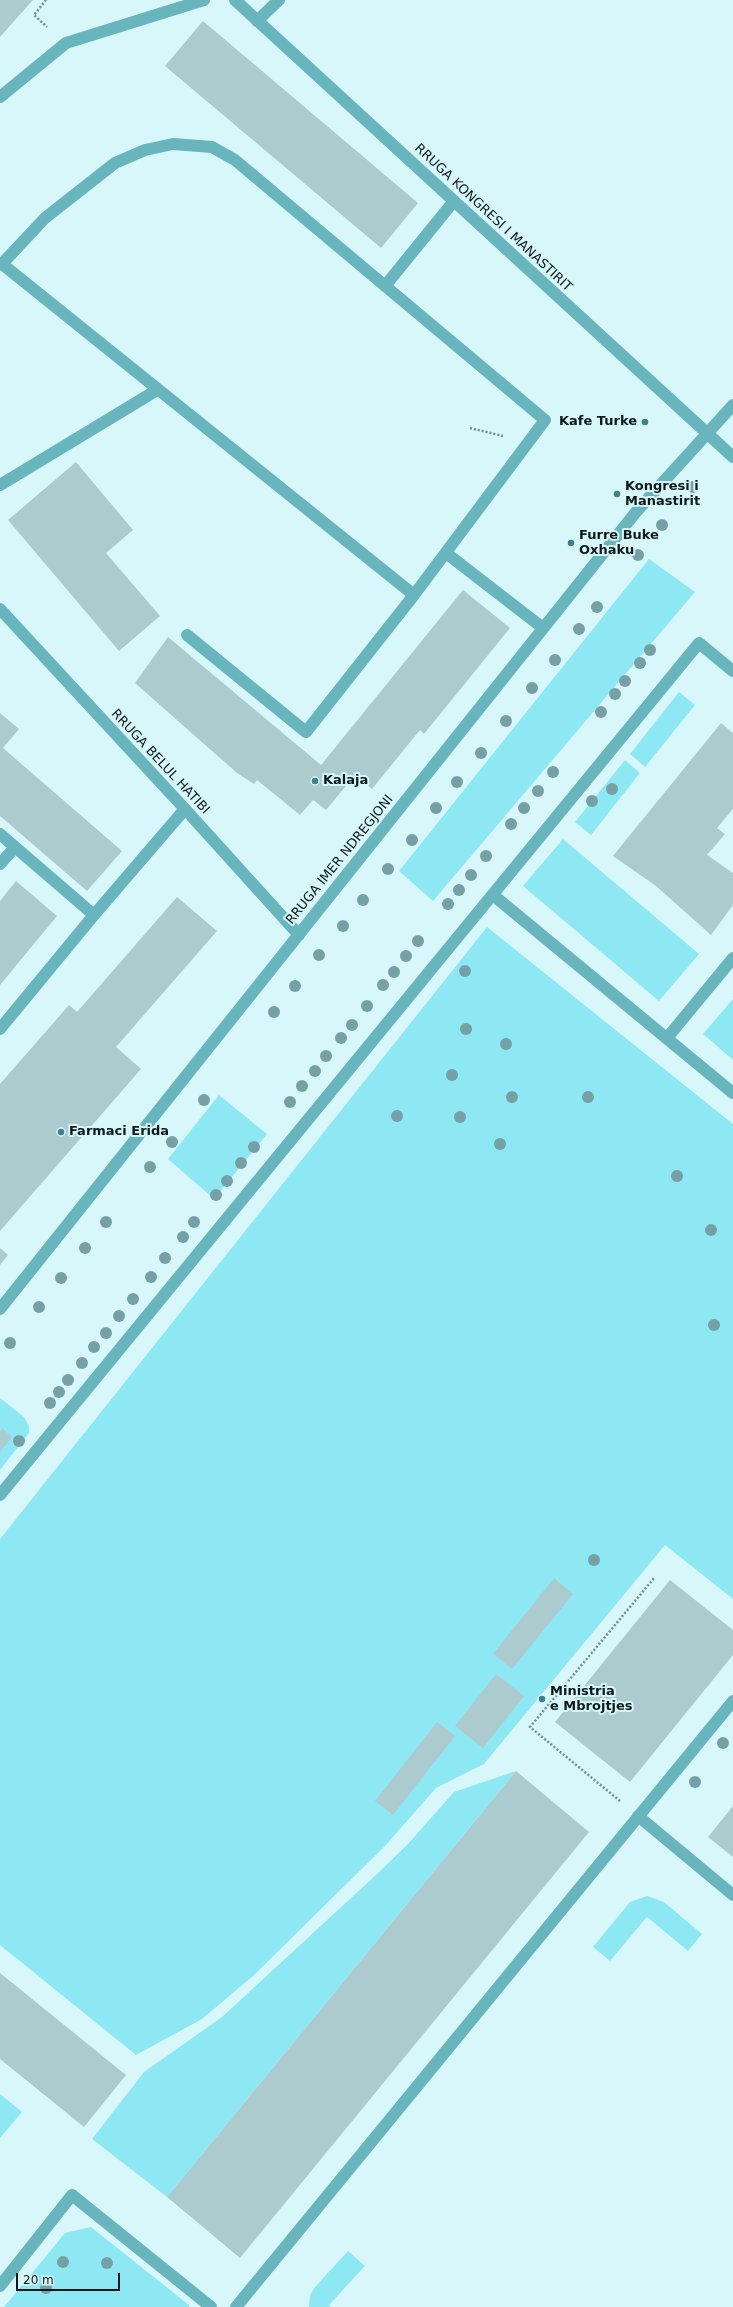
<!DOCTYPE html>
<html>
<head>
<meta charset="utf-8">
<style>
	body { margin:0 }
	#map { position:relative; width:733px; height:2307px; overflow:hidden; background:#d7f7fb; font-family:"DejaVu Sans",sans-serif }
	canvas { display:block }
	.scale { position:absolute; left:16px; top:2273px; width:104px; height:18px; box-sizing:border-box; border:2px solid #0d191a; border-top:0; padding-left:5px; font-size:12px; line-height:14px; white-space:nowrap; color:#0d191a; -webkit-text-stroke:3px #d7f7fb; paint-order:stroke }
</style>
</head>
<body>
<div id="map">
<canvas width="733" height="2307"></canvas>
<div class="scale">20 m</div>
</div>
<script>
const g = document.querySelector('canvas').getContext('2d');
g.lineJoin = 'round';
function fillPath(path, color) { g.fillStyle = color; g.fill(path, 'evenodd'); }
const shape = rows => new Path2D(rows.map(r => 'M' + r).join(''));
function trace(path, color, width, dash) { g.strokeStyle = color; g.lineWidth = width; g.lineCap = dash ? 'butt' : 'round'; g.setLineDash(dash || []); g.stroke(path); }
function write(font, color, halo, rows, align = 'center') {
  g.font = font + ' "DejaVu Sans",sans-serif'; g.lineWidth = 4; g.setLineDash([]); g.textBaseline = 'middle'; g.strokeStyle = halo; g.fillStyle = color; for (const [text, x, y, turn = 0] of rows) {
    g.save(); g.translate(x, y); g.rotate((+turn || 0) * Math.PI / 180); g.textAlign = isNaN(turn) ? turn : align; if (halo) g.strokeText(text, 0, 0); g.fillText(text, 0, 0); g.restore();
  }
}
fillPath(shape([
	[649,559,695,592,433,901,399,871],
	[679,692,695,705,645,767,630,754],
	[625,760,640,773,591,835,575,822],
	[563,839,699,954,659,1001,523,886],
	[487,927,733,1124,733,1599,665,1545,484,1764,436,1788,384,1847,253,1976,202,2019,136,2055,0,1945,0,1539],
	[733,999,733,1060,703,1034],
	[219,1095,267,1134,214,1199,168,1159],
	[0,1398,24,1417,29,1426,29,1433,0,1470],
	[516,1771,167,2197,92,2139,144,2072,222,2017,377,1874,407,1845,454,1792],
	[647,1896,664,1902,702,1934,688,1951,647,1917,610,1961,593,1947,630,1902],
	[0,2094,22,2112,0,2138],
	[91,2227,189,2305,189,2307,4,2307,65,2233],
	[348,2251,365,2266,329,2305,331,2307,309,2307,310,2295,315,2287]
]), '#8ee8f3');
fillPath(shape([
	[0,0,33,0,0,37],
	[203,21,418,203,381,248,165,66],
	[76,462,133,530,106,553,160,616,119,651,8,520],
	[463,590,510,628,424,734,420,730,372,789,355,775,326,810,313,800,300,815,257,780,254,784,237,773,135,683,168,637,321,765],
	[0,713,19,729,3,748,122,851,87,891,0,816],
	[721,723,733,733,733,809,717,828,725,834,707,855,733,873,733,905,711,935,656,886,613,856],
	[16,881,57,916,0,985,0,901],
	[177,897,217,931,116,1047,141,1069,0,1231,0,1084,69,1005,77,1012],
	[0,1248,8,1255,0,1265],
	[2,1428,12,1437,0,1452,0,1431],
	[554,1578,573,1594,512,1669,493,1654],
	[670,1580,733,1630,733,1655,630,1782,555,1722],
	[496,1674,524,1696,483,1748,455,1726],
	[437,1722,455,1736,393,1815,375,1801],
	[516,1771,589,1832,240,2258,167,2197],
	[733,1806,733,1857,708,1837],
	[0,1973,126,2075,84,2127,0,2059]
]), '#accbcf');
trace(shape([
	[46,0,34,15,47,27],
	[470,428,503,436],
	[620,1801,530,1727,655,1577]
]), '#748b8d', 2.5, [2, 2]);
trace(shape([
	[235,0,733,457],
	[257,21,279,0],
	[0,97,66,43,204,0],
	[385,286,454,201],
	[0,485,157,390],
	[446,553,543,628],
	[0,609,185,809,299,935],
	[187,635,306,732,414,595,545,420,235,160,212,147,173,144,145,150,115,163,45,218,2,264,414,595],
	[0,834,94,915],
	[0,864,15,847],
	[493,895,733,1093],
	[0,1029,94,915,185,809],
	[667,1038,733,958],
	[0,1309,636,512,733,405],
	[0,1495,699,643,733,671],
	[638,1816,733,1895],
	[0,2286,72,2195,211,2307],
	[236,2307,733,1701]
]), '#68b5be', 12);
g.fillStyle = '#75a1a6';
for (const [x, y] of [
	[693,487],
	[662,525],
	[638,555],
	[597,607],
	[579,629],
	[650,650],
	[555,660],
	[640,663],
	[625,681],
	[532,688],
	[615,694],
	[601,712],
	[506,721],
	[481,753],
	[553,772],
	[457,782],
	[612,789],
	[538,791],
	[592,801],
	[436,808],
	[524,808],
	[511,824],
	[412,840],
	[486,856],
	[388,869],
	[471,875],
	[459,890],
	[363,900],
	[448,904],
	[343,926],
	[418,941],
	[319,955],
	[406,956],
	[465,971],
	[394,972],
	[383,985],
	[295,986],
	[367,1006],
	[274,1012],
	[352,1025],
	[466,1029],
	[341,1038],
	[506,1044],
	[326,1056],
	[315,1071],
	[452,1075],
	[302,1086],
	[512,1097],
	[588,1097],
	[204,1100],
	[290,1102],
	[397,1116],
	[460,1117],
	[172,1142],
	[500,1144],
	[254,1147],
	[241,1163],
	[150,1167],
	[677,1176],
	[227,1181],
	[216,1195],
	[106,1222],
	[194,1222],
	[711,1230],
	[183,1237],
	[85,1248],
	[165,1258],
	[151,1277],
	[61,1278],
	[133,1299],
	[39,1307],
	[119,1316],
	[714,1325],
	[106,1333],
	[10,1343],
	[94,1347],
	[82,1363],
	[68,1380],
	[59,1392],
	[50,1403],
	[19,1441],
	[594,1560],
	[723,1743],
	[695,1782],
	[63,2262],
	[107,2263],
	[46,2288]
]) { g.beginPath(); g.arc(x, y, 6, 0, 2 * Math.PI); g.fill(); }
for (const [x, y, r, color] of [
	[645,422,4,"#3b828b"],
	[617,494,4,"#3b828b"],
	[571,543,4,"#3b828b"],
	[315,781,4,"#3b828b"],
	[61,1132,4,"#3b828b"],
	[542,1699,4,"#3b828b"]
]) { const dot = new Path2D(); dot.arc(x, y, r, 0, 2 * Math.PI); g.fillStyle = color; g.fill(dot); trace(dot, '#d7f7fb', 1.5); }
write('13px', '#0d191a', '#d7f7fb', [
	["RRUGA KONGRESI I MANASTIRIT",493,218,43],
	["RRUGA BELUL HATIBI",160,762,47],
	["RRUGA IMER NDREGJONI",340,860,-51]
]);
write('bold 13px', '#0d191a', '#d7f7fb', [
	["Kafe Turke",637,422,"right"],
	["Kongresi i",625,487],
	["Manastirit",625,502],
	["Furre Buke",579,536],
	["Oxhaku",579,551],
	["Kalaja",323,781],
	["Farmaci Erida",69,1132],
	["Ministria",550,1692],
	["e Mbrojtjes",550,1707]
], 'left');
</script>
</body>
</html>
